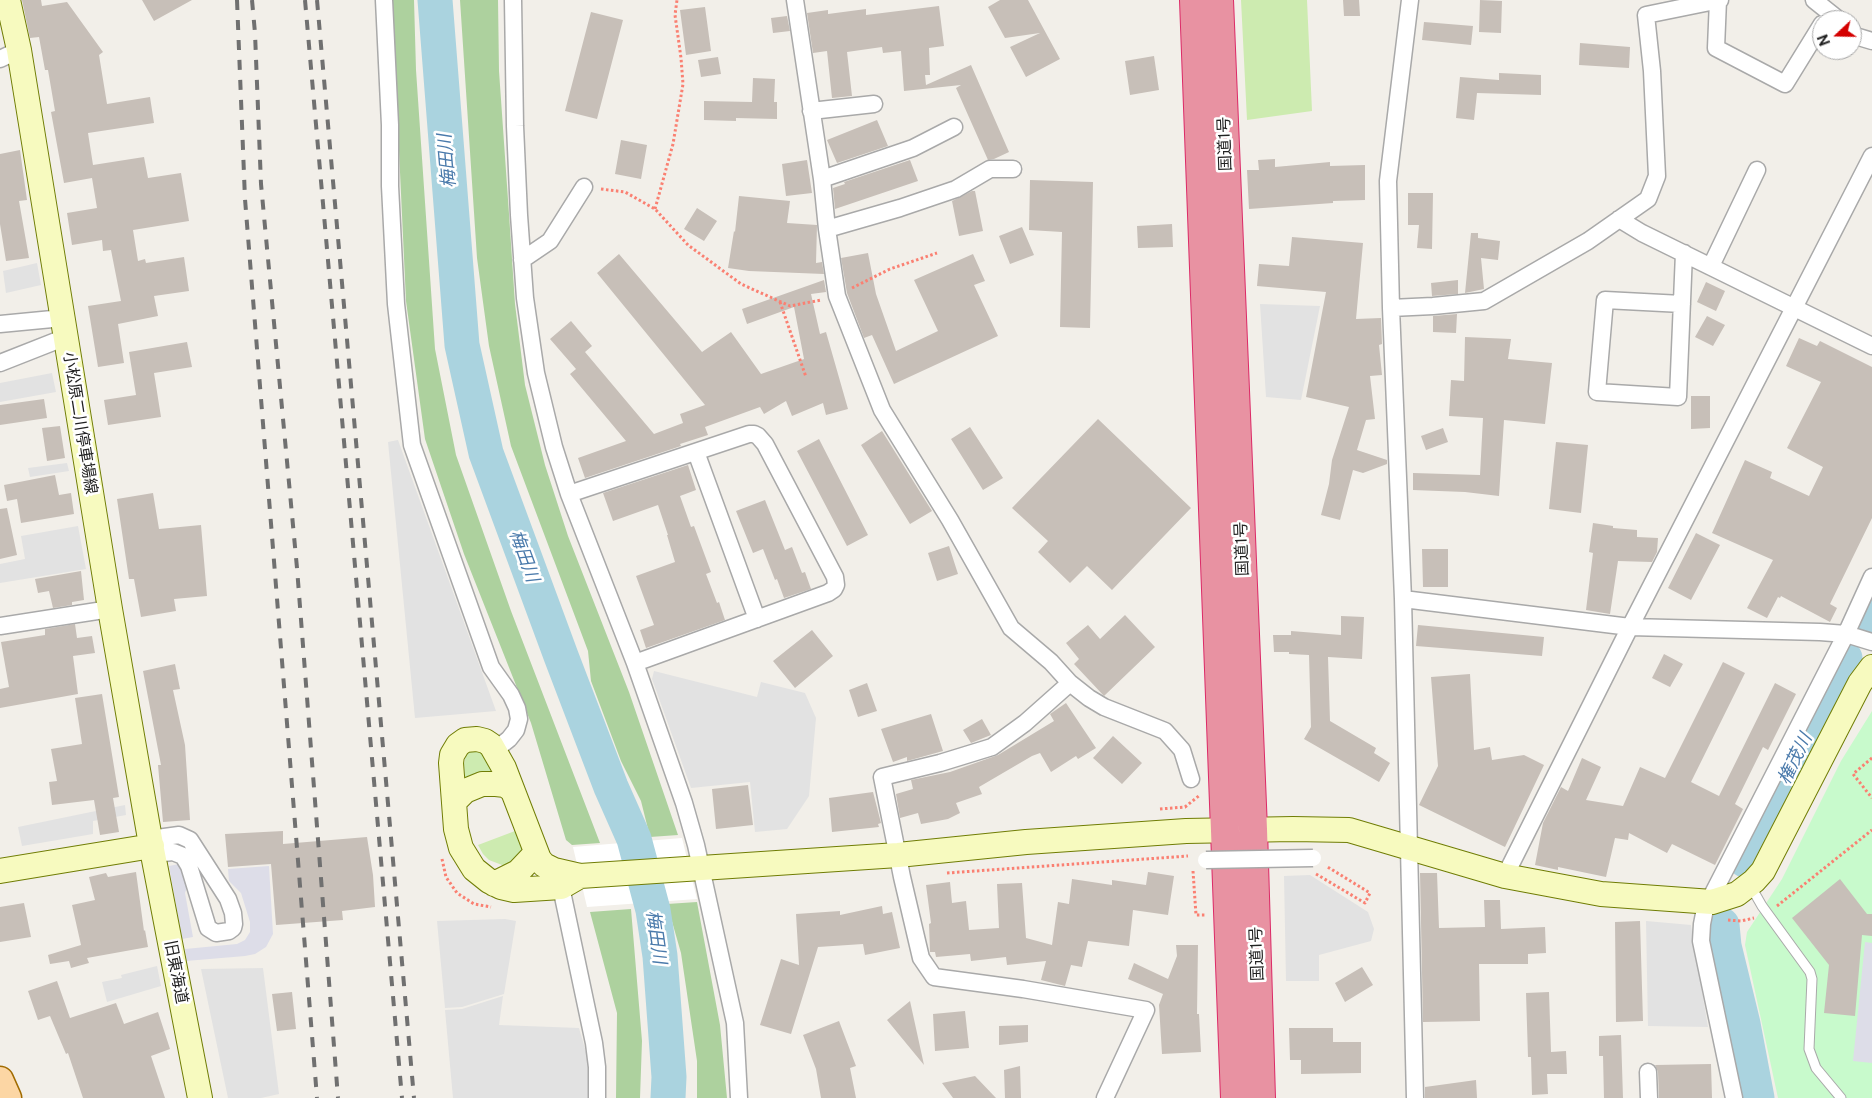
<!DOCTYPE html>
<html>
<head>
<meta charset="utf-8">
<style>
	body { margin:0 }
	#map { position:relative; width:1872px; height:1098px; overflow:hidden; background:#f2efe9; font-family:"Public Sans",sans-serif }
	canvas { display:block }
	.north { position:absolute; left:1812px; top:10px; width:50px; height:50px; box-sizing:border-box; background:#fff; border:1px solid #a7a7a7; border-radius:50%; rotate:249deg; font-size:14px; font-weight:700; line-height:20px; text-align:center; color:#222 }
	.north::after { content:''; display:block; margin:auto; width:18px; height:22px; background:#d40000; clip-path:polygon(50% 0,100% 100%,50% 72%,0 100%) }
</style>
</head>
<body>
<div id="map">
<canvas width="1872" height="1098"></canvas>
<div class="north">N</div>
</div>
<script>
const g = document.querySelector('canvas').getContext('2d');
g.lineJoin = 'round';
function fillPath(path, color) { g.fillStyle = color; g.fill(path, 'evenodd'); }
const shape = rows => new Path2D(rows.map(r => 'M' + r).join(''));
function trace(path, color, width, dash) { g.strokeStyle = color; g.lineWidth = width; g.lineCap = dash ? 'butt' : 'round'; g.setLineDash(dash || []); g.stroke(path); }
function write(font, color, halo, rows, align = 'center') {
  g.font = font + ' "Public Sans","Noto Sans JP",sans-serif'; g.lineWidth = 5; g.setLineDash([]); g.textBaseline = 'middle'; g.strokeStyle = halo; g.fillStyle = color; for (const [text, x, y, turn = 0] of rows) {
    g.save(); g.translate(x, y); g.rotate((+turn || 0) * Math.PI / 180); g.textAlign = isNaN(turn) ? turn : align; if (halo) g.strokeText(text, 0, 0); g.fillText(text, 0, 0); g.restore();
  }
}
fillPath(shape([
	[1241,0,1307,0,1312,111,1247,120],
	[482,750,494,771,486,771,465,779,464,764,466,755,470,751],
	[515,831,523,845,523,853,510,865,502,865,489,860,483,854,478,845]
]), '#cdebb0');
fillPath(shape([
	[392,0,414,0,416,70,435,349,456,455,511,611,600,843,572,845,566,840,531,723,464,554,425,439,406,301],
	[460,0,498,0,499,71,509,214,515,304,525,385,545,465,568,536,629,692,678,835,650,837,641,801,621,761,591,681,588,651,511,446,489,346,477,258],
	[697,902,720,1025,727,1098,697,1098,697,1061,681,953,667,904],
	[631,909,642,1041,640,1098,616,1098,617,1013,590,912]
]), '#add19e');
fillPath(shape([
	[1872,711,1872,1098,1778,1098,1745,945,1747,932,1782,879,1841,761]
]), '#c8facc');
fillPath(shape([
	[37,263,41,285,6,293,3,271],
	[1260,304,1320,306,1301,400,1266,397],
	[52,373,56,392,0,402,0,383],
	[398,440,496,711,415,718,388,442],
	[67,463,69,471,30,477,28,468],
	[78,526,86,569,0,583,0,564,25,559,21,536],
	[654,671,757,697,761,682,805,693,816,718,809,796,787,829,755,832,750,782,691,788,652,679],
	[125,805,126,815,93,821,93,834,22,846,18,827],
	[1310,875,1368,912,1374,929,1371,941,1319,955,1319,981,1286,981,1284,876],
	[505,919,516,921,504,994,462,1007,445,1008,437,921],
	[1646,921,1691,925,1708,1027,1648,1026],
	[157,966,161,986,107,1002,102,982,122,978,121,975],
	[263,968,279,1094,261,1098,228,1098,201,969],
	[503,996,499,1025,579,1028,588,1059,588,1098,453,1098,445,1010,462,1009]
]), '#e2e2e2');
fillPath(shape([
	[179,864,184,869,187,887,185,893,193,937,182,939,169,866],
	[269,866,273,934,266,947,255,954,245,956,186,961,185,949,237,944,245,940,250,932,250,922,241,893,229,881,228,869],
	[1865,942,1872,943,1872,1063,1853,1061]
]), '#dddde8');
fillPath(shape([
	[682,838,697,899,587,907,573,847]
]), '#fff');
trace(shape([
	[435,0,462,345,486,453,561,656,611,787,634,839,653,910,660,956,669,1077,668,1098],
	[1865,618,1872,604],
	[1745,860,1845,658],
	[1722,925,1724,946,1743,1024,1757,1098]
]), '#aad3df', 35);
fillPath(shape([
	[22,0,41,0,42,6,67,2,103,52,99,55,107,104,150,97,154,123,88,133,93,165,144,157,148,178,181,173,189,221,133,230,138,261,145,259,146,263,184,257,189,291,154,296,158,316,118,324,124,363,98,367,88,306,121,301,111,250,103,251,102,240,72,245,67,213,97,208,92,178,64,183,51,112,55,111,48,70,45,70,39,37,30,38],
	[142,0,192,0,154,21],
	[1000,0,1028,0,1060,59,1026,77,1010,47,1040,33,1005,38,988,7],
	[1343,0,1359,0,1360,16,1344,16],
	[1480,0,1502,1,1501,33,1479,32],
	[939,6,944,46,929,48,930,75,925,75,926,85,971,65,1009,152,994,159,988,160,956,88,961,85,904,91,901,51,883,53,882,47,847,52,852,96,832,98,827,51,813,53,807,13,828,10,828,14,866,9,866,15],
	[705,7,711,51,686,55,680,10],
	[591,12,623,20,597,119,565,111],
	[787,16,790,31,773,33,771,18],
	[1424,22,1473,26,1471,45,1422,40],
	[1580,43,1630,47,1629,68,1579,65],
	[1154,56,1159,90,1130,95,1125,61],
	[718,57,721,74,701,77,698,60],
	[1499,73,1541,75,1541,95,1477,93,1474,120,1456,118,1460,77,1499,80],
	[753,78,775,79,774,102,777,102,777,119,736,118,736,121,704,120,704,101,752,102],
	[877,120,888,146,837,163,827,140],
	[621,140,647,145,641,179,615,174],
	[20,150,27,200,19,201,29,258,6,261,0,224,0,154],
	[1275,159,1275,167,1330,162,1330,166,1365,165,1365,200,1333,201,1333,203,1249,209,1247,170,1259,170,1258,160],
	[807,160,812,193,786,196,782,164],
	[910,160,918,181,835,209,833,188,845,184,844,182],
	[1030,180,1093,182,1090,328,1060,327,1062,232,1029,230],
	[972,191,975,191,983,231,959,236,952,201],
	[1408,193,1433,193,1432,249,1417,248,1419,225,1408,225],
	[739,196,790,201,787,223,817,225,816,263,822,262,824,274,749,271,728,268,734,231,735,232],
	[697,208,717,221,704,241,684,229],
	[1172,224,1173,247,1138,248,1137,226],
	[1022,227,1034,255,1010,264,999,236],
	[1471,233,1478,233,1478,238,1500,241,1498,260,1481,258,1484,289,1465,293],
	[1292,237,1363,243,1356,319,1381,318,1382,344,1379,345,1382,375,1370,376,1375,419,1366,420,1357,450,1387,460,1387,464,1363,473,1353,470,1340,520,1321,515,1329,484,1332,460,1349,407,1306,397,1326,292,1257,286,1259,264,1289,266],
	[868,253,876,294,896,351,938,331,914,280,973,254,985,281,974,285,998,336,894,384,872,335,864,338,847,293,841,258],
	[619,254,702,352,731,332,761,374,804,359,794,307,747,324,742,309,824,280,826,292,811,294,820,334,826,332,848,409,826,415,823,403,792,416,786,401,764,414,760,407,705,427,708,435,680,444,681,446,585,478,578,458,626,441,570,374,576,369,550,339,571,321,592,346,585,352,654,434,683,423,680,414,705,405,597,273],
	[1458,280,1458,294,1432,296,1431,283],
	[1706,282,1725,291,1716,311,1697,302],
	[1457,314,1456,333,1433,332,1433,316],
	[1707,316,1725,325,1713,346,1695,337],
	[1465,337,1511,339,1508,359,1552,363,1545,424,1504,420,1499,496,1465,492,1413,490,1413,473,1480,475,1483,418,1449,416,1451,380,1464,381],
	[1799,338,1817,346,1820,341,1872,367,1872,518,1830,604,1837,608,1830,622,1781,596,1780,598,1778,597,1767,618,1747,608,1773,560,1712,533,1745,460,1772,472,1770,478,1809,496,1823,467,1787,448,1821,382,1786,366],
	[187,342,192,367,154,373,161,417,108,425,104,400,136,395,129,352],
	[1691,396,1710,396,1710,428,1691,429],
	[44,399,47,418,0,425,0,405],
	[1098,419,1191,508,1112,590,1087,566,1070,583,1038,552,1048,541,1012,508],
	[60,426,65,458,47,461,42,428],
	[970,427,1003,478,983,490,951,439],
	[1443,428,1448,442,1426,450,1421,436],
	[882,431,932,511,910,524,861,445],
	[819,439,868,535,847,546,797,451],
	[1556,442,1588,445,1581,513,1549,509],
	[688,465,696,490,680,496,691,527,694,526,711,572,706,574,717,603,719,602,725,620,646,648,640,630,654,625,636,576,675,562,667,535,668,535,658,505,613,521,603,493],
	[55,475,59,495,71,493,74,514,21,523,17,499,7,501,4,485],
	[153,493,159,529,201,525,207,596,174,599,176,611,141,617,134,579,129,579,117,499],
	[765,500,785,550,792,547,802,573,805,572,811,589,784,598,777,579,775,580,763,549,753,553,736,511],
	[7,508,17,555,0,559,0,509],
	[1593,523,1613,526,1613,528,1637,530,1637,537,1658,538,1657,552,1652,562,1618,561,1610,614,1586,610,1593,553,1589,552],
	[1696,533,1720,545,1691,600,1668,588],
	[949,546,958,574,937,581,928,553],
	[1422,549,1448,549,1448,587,1423,587],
	[81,571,84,600,72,602,72,605,53,608,49,591,38,593,35,579],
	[1125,615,1155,647,1104,696,1074,664,1079,659,1066,643,1088,625,1100,639],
	[1341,616,1364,617,1362,659,1328,657,1330,721,1376,748,1374,753,1390,763,1379,782,1304,739,1311,727,1309,655,1289,654,1289,652,1274,652,1273,635,1291,635,1291,631,1341,635],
	[75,624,77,638,92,636,95,653,73,656,78,694,0,708,0,689,9,687,1,642,45,635,45,629],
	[1418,625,1544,637,1542,656,1416,646],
	[812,630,833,656,795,688,773,661],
	[1664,654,1683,664,1670,687,1652,678],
	[1723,662,1745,673,1691,782,1719,796,1775,683,1796,694,1768,750,1763,747,1735,804,1743,809,1715,865,1672,844,1667,853,1629,833,1628,840,1615,838,1606,877,1558,867,1558,870,1535,865,1543,823,1561,787,1568,791,1582,758,1601,767,1586,800,1623,806,1640,767,1665,778],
	[175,664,180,689,173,690,185,745,190,820,163,822,158,765,161,765,143,671],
	[1470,674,1474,750,1490,747,1492,760,1524,755,1544,765,1505,847,1419,805,1438,766,1431,677],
	[867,683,877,711,858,717,849,690],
	[102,694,119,797,113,798,119,832,100,835,94,800,52,805,49,782,57,781,51,749,82,744,75,698],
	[1066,703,1096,748,1078,759,1076,756,1051,772,1040,753,1032,756,979,787,982,794,956,803,960,813,948,819,921,824,918,813,900,818,896,794,913,789,911,780,950,772,998,755,1054,721,1050,714],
	[931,714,943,751,907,761,907,757,893,762,881,729],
	[982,719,991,735,971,743,963,730],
	[1113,736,1142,763,1122,784,1093,758],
	[748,785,753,825,716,829,712,789],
	[873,792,881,823,878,824,879,827,832,832,829,798],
	[283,831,283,844,367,837,373,875,375,907,342,911,343,920,276,925,271,864,228,867,225,834],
	[136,872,144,931,145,930,148,947,87,958,89,963,71,968,69,961,50,964,48,955,81,945,72,905,95,900,89,877,106,873,108,877],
	[1148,872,1174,876,1168,915,1133,910,1129,946,1088,941,1082,967,1071,965,1065,986,1041,980,1046,961,1007,965,1006,957,971,961,970,954,936,957,935,952,930,952,929,924,931,923,926,885,950,882,952,903,966,901,969,930,999,928,997,884,1022,883,1026,938,1052,945,1058,902,1069,904,1072,879,1112,885,1112,880,1146,885],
	[1420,873,1437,873,1439,928,1485,927,1484,900,1500,900,1501,929,1545,927,1546,953,1528,954,1528,964,1479,964,1480,1021,1423,1022],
	[1840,879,1867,914,1872,914,1872,936,1862,935,1855,1016,1824,1013,1829,965,1792,918],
	[24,903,31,937,0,942,0,907],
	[882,906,883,914,892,912,900,948,865,955,863,944,818,947,791,1034,760,1025,781,959,799,965,796,914,840,911,840,915],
	[1640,921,1643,1021,1616,1022,1615,922],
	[1176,945,1198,945,1197,1014,1199,1014,1201,1052,1162,1054,1159,1005,1163,994,1128,979,1134,963,1168,979,1177,956],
	[1362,967,1373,985,1345,1002,1335,983],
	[57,981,70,1018,116,1003,124,1024,158,1012,170,1049,151,1056,165,1098,83,1098,68,1053,66,1054,50,1016,38,1020,28,991],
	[292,992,296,1029,277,1031,272,994],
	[1549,992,1551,1052,1566,1051,1567,1074,1547,1074,1548,1094,1532,1095,1531,1057,1528,1057,1526,993],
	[910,1001,924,1065,887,1020],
	[965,1011,969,1048,935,1051,933,1014],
	[839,1021,856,1066,850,1068,856,1098,821,1098,816,1069,803,1035],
	[1028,1025,1028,1042,999,1045,999,1026],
	[1289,1028,1333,1028,1333,1042,1361,1042,1361,1073,1301,1074,1301,1060,1290,1060],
	[1621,1035,1623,1098,1604,1098,1603,1056,1599,1056,1599,1036],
	[1711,1064,1712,1098,1659,1098,1658,1072,1655,1065],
	[1020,1066,1021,1098,1005,1098,1004,1070],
	[975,1076,996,1098,953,1098,942,1083],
	[1476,1080,1477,1098,1425,1098,1425,1087]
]), '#c7bfb8');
const lane = shape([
	[1750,885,1762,906,1810,972,1812,979,1809,1049,1816,1068,1841,1098]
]);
const street = shape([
	[384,0,390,125,390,186,396,304,412,445,491,667,511,695,517,708,519,719,516,730,509,739,495,750],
	[513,0,515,126,519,215,525,298,536,373,554,447,569,494,635,663,684,803,696,845,735,1023,739,1098],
	[795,0,822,179,827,229,837,296,882,410,950,520,1011,628,1051,662,1070,683],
	[1410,0,1388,181,1391,308,1403,599,1415,1098],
	[1718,0,1716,48,1785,84,1822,24],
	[1814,0,1839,20],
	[1852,35,1872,41],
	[0,59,19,50],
	[811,111,874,104],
	[822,179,913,148,954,127],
	[1619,219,1642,233,1872,346],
	[827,229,900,208,956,189,990,169,1013,169],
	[522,260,550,241,584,187],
	[1711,266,1757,170],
	[1682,304,1605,300,1597,392,1678,397,1684,253],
	[1391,308,1433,306,1484,301,1588,241,1648,199,1657,176,1652,71,1646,15,1720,0],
	[0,324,63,318],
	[0,363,66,337],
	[696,452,757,619],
	[569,494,749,434,754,434,758,436,765,444,835,577,836,585,834,589,828,593,635,663],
	[1403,599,1630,627,1820,632,1846,634,1872,642],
	[0,626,110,609],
	[150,839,179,835,190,840,228,899,233,913,234,924,233,928,229,931,216,933,208,928,189,866,183,856,173,852,153,854],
	[1505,876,1630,627,1872,156],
	[561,887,594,1043,597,1067,597,1098],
	[1648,1072,1649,1098],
	[1105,1098,1146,1010,1023,989,934,977,921,958,902,877,882,777,940,763,992,747,1025,723,1070,683,1089,698,1104,707,1165,731,1182,750,1191,779],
	[1734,1098,1701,941,1702,924,1705,909,1846,634,1872,577]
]);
const secondary = shape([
	[8,0,19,50,110,609,150,839,200,1098],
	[454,802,465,791,482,784,496,784,505,785,512,790],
	[0,871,152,846],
	[580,876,561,887,514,890,501,887,489,881,474,869,461,848,456,829,451,763,452,755,458,745,465,740,477,739,485,741,491,745,504,768,539,859,544,865,554,870,580,876,898,855,1026,842,1186,831,1293,829,1349,830,1505,876,1601,894,1712,902,1737,894,1754,881,1763,871,1860,683,1872,667],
	[494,884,518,872,536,853]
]);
const primary = shape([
	[0,1080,8,1098]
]);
const highway = shape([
	[1194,0,1235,1098],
	[1219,0,1253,829,1261,1098]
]);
trace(lane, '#a9a9a9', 11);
trace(street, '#a9a9a9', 19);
trace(secondary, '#707d05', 26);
trace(primary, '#a06b00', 29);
trace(highway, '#dc2a67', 30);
trace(shape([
	[601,189,625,192,655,209,688,245,741,284,790,306,821,300],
	[655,209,673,144,683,84,681,58,675,15,677,0],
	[852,288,890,269,937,253],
	[780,302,806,377],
	[1872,758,1853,774,1872,798],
	[1160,809,1185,807,1200,795],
	[442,859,446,877,457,893,474,904,491,907],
	[1193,871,1196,915,1206,915],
	[947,873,1188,856],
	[1316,874,1365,903,1370,893,1326,866],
	[1777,906,1872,830],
	[1728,920,1741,921,1754,918]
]), '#fa8072', 3, [2.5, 2.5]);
trace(lane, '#fff', 9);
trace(street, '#fff', 16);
trace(secondary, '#f7fabf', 24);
trace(primary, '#fcd6a4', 26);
trace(highway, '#e892a2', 28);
trace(shape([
	[237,0,245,199,317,1098],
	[252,0,255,33,261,184,297,568,338,1098],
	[305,0,402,1098],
	[317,0,414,1098]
]), '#707070', 4, [10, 10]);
const streetBridge = shape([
	[1206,860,1313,858]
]);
trace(streetBridge, '#a9a9a9', 19, []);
trace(streetBridge, '#fff', 16);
write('16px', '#222', '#fff', [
	["国道1号",1225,144,-92],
	["小松原二川停車場線",80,423,81],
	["国道1号",1242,549,-92],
	["国道1号",1257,954,-92],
	["旧東海道",176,972,79]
]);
write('italic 18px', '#4a7aab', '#fff', [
	["梅田川",447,161,-95],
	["梅田川",524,556,70],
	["権茂川",1795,759,-64],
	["梅田川",656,937,82]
]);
</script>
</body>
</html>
